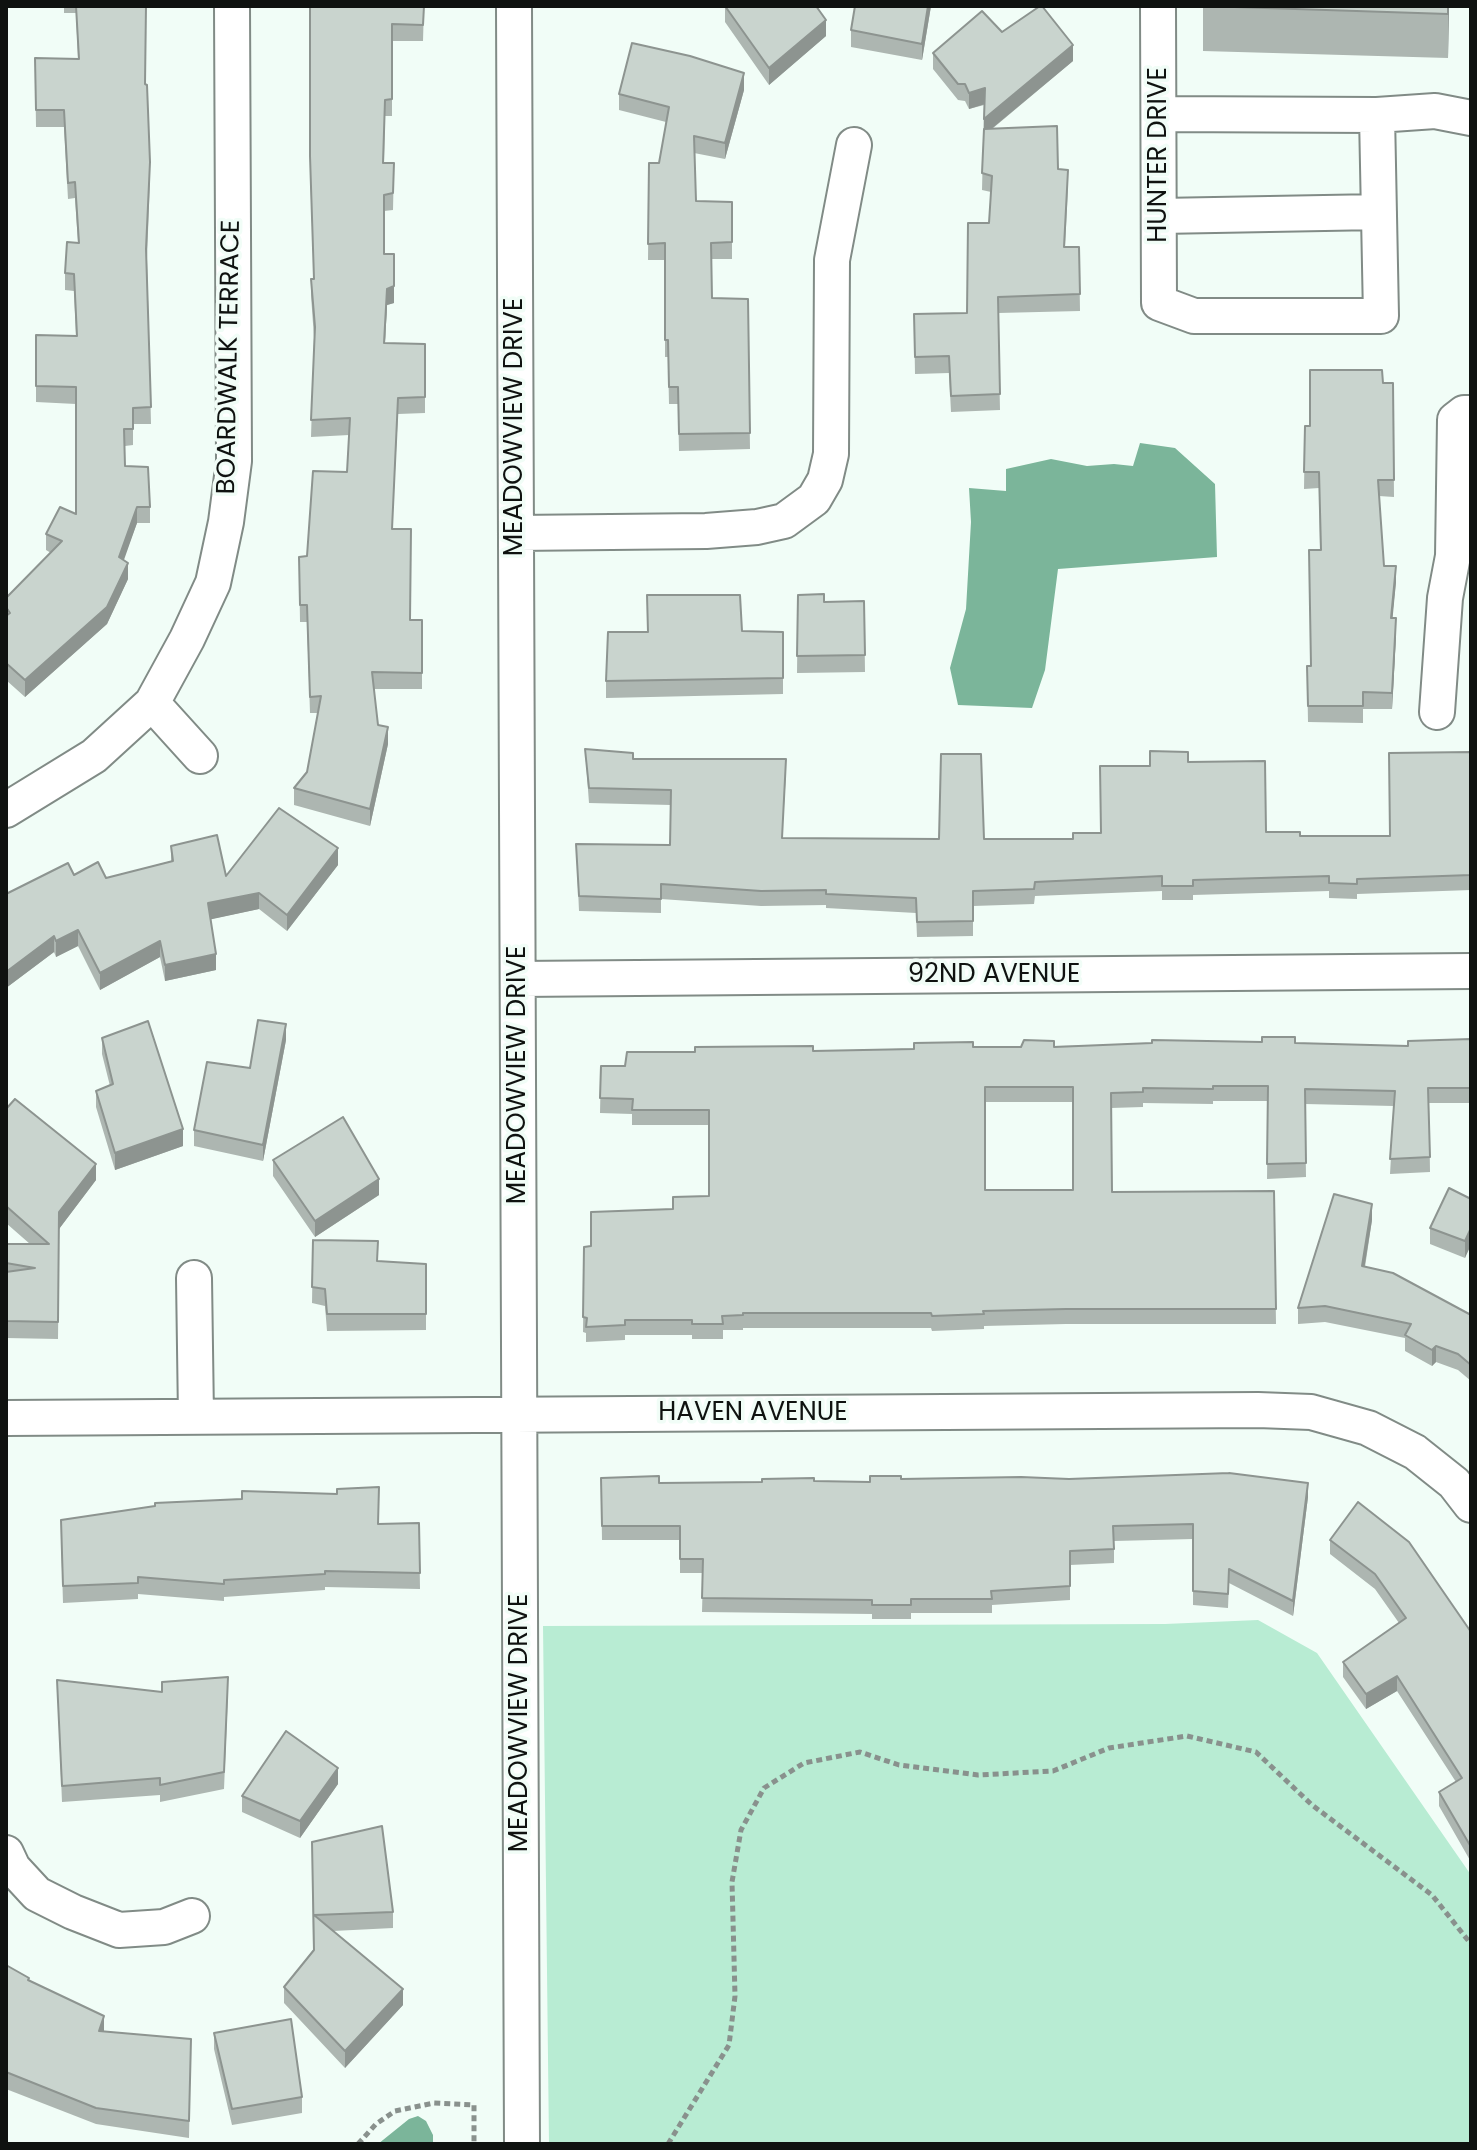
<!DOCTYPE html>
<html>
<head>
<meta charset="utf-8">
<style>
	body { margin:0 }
	#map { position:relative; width:1477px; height:2150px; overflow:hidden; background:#f1fdf7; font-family:Poppins,sans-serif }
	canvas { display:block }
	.frame { position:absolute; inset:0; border:8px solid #0f1210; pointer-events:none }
</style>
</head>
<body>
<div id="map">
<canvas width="1477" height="2150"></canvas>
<div class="frame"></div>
</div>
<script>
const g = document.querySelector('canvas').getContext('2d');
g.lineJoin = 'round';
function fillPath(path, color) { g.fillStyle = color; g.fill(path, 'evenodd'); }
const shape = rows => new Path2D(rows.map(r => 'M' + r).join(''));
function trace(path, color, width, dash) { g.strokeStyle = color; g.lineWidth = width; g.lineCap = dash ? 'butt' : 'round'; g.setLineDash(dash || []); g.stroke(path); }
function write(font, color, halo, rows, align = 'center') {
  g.font = font + ' Poppins,sans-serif'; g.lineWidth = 7; g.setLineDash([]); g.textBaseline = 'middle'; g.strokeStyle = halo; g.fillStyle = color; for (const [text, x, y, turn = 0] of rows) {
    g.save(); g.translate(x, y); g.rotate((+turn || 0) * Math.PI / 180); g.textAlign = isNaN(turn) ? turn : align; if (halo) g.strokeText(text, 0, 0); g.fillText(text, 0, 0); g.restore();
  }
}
fillPath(shape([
	[1258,1620,1317,1653,1471,1875,1471,2144,549,2144,543,1626,1165,1624]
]), '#b8ecd3');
fillPath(shape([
	[1140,443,1175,448,1215,484,1217,557,1058,569,1045,670,1032,708,958,705,950,668,966,609,971,522,969,488,1006,491,1006,469,1051,459,1087,466,1114,464,1133,466],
	[418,2116,426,2121,433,2135,433,2144,378,2144,409,2119]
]), '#7bb59a');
const minor = shape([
	[514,6,522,2144],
	[1158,6,1159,303,1194,316,1381,316,1377,115,1159,114],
	[1377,115,1435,111,1471,118],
	[1160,216,1379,212],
	[516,533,706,531,757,527,784,521,814,499,825,480,831,454,832,260,854,145],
	[152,703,200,756],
	[1437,712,1445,598,1453,556,1455,420,1464,413,1471,413],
	[6,810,94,756,152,703,187,639,213,583,226,522,234,461,232,6],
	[518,979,1471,971],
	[194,1278,196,1417],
	[6,1418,1258,1410,1311,1412,1368,1428,1415,1452,1454,1483,1471,1505],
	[6,1853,13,1868,37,1894,73,1912,119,1930,164,1927,192,1916]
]);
trace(minor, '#818b86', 38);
trace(shape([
	[358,2144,376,2124,395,2111,434,2103,474,2105,474,2144],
	[668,2144,729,2045,735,1996,732,1882,741,1830,764,1788,804,1763,860,1752,899,1765,978,1775,1053,1771,1109,1748,1187,1736,1256,1752,1312,1805,1432,1895,1471,1944]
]), '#89918d', 5, [6, 4]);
trace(minor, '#fff', 34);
fillPath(shape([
	[64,6,146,6,145,84,150,178,147,259,151,424,133,424,133,445,125,446,125,466,150,507,150,523,137,523,123,560,128,579,107,624,25,697,6,680,6,598,51,553,46,550,46,534,76,514,76,404,36,402,36,335,76,336,74,291,65,290,65,273,78,243,75,198,68,199,64,127,36,127,35,58,78,59,76,13,64,13],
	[310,6,424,6,423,41,392,41,392,116,385,116,384,163,394,163,393,210,384,211,384,254,394,303,387,305,385,343,425,344,425,413,398,414,392,529,410,620,422,620,422,689,374,689,378,725,388,744,370,826,294,805,294,788,307,772,318,713,310,713,307,622,300,622,299,557,307,556,347,472,349,435,311,437,314,338,311,295,311,279,314,279,310,173],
	[725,6,826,36,769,85,725,22],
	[931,6,922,60,851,47,851,30],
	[1203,6,1449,6,1448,58,1203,51],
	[933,53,1073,61,992,129,1058,169,1068,187,1065,247,1079,247,1080,311,998,313,1000,410,951,412,949,373,915,374,914,314,967,313,989,223,991,192,982,190,984,105,969,109,965,101,958,100,933,69],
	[744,90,725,159,694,153,696,201,732,202,732,259,711,259,712,298,748,299,750,449,679,451,678,404,669,404,668,357,665,357,665,260,648,260,649,163,659,163,666,122,619,110,619,94],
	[1383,383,1393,383,1394,497,1379,496,1384,566,1396,582,1392,618,1396,635,1392,709,1363,709,1363,723,1308,722,1307,666,1310,666,1320,550,1319,488,1304,489,1305,426,1310,426],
	[798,595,824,602,864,601,865,672,797,673],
	[742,631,783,632,783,694,606,698,606,681],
	[585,749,633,759,786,774,782,838,1073,839,1101,833,1150,766,1188,762,1266,832,1300,836,1389,836,1471,752,1471,890,1357,894,1357,899,1329,898,1329,891,1193,895,1193,900,1162,900,1162,891,1035,896,1034,904,973,906,973,936,917,937,916,913,826,908,826,905,761,906,661,899,661,913,579,911,576,844,670,845,671,805,589,803],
	[171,846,226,876,338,865,287,931,259,909,211,919,216,970,165,981,160,957,100,990,78,946,56,957,54,952,6,988,74,875,106,878,171,861],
	[102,1038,183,1146,115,1170,96,1107,96,1091,110,1086,102,1054],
	[1471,1039,1471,1103,1429,1103,1430,1172,1390,1174,1394,1106,1305,1104,1306,1177,1267,1179,1268,1101,1213,1101,1213,1104,1143,1103,1143,1107,1111,1108,1112,1192,1274,1191,1276,1324,1066,1324,984,1326,984,1329,932,1331,931,1328,743,1328,743,1330,723,1330,723,1339,692,1339,692,1335,625,1335,625,1340,586,1342,586,1333,583,1332,584,1247,591,1246,673,1209,709,1196,709,1125,632,1125,632,1114,600,1113,601,1066,625,1066,813,1051,973,1047,1295,1043,1408,1046],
	[985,1102,1073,1102,1073,1190,985,1190],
	[286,1040,263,1161,194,1146,194,1130,250,1068],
	[6,1109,96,1180,59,1229,58,1339,6,1338,6,1244,30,1244,6,1223],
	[273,1160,379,1195,315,1237,273,1176],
	[1471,1199,1465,1258,1430,1244,1430,1228],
	[1372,1220,1365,1267,1471,1315,1471,1381,1458,1370,1436,1362,1432,1366,1405,1351,1405,1338,1325,1322,1298,1324,1298,1308],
	[313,1240,378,1261,426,1264,426,1330,327,1331,325,1306,312,1303],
	[601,1478,659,1483,814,1481,870,1482,901,1479,1308,1497,1293,1616,1229,1583,1228,1608,1193,1605,1193,1539,1114,1541,1114,1563,1070,1565,1070,1600,992,1605,992,1613,911,1613,911,1619,872,1619,872,1614,702,1612,703,1573,680,1573,680,1540,602,1540],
	[419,1523,420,1589,325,1587,325,1590,224,1597,224,1601,138,1594,138,1599,63,1603,61,1536],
	[1330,1540,1471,1632,1471,1862,1439,1806,1439,1792,1456,1782,1397,1691,1366,1709,1343,1677,1343,1662,1399,1623,1375,1589,1330,1554],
	[57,1680,162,1692,228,1693,224,1789,160,1802,160,1795,62,1802],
	[338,1784,300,1838,242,1812,242,1796],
	[312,1842,393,1912,393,1928,333,1931,403,2005,345,2068,284,2003,284,1987,313,1950],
	[6,1965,104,2032,191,2039,189,2138,96,2124,6,2089],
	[214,2033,302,2097,302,2113,232,2125,214,2049]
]), '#adb6b1');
fillPath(shape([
	[928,6,931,6,922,60,922,44],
	[1448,6,1449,6,1448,58],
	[826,20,826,36,769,85,769,68],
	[1073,45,1073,61,984,135,984,119],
	[744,73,744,90,725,159,725,143],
	[985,88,985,104,969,109,969,93],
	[394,286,394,303,387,305,384,360,387,289],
	[137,507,137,523,119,574,119,557],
	[128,563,128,579,107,624,25,697,25,680],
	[1396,566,1396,582,1391,635,1391,618],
	[1396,618,1396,635,1392,709,1392,693],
	[388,727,388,744,370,826,370,809],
	[338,848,338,865,287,931,287,915],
	[259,893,259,909,208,920,208,903],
	[78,930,78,946,56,957,56,941],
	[54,936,54,952,6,988,6,972],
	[160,941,160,957,100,990,100,973],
	[216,954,216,970,165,981,165,965],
	[286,1024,286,1040,263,1161,263,1145],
	[183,1129,183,1146,115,1170,115,1153],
	[96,1164,96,1180,59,1229,58,1339,59,1212],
	[379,1179,379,1195,315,1237,315,1221],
	[1372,1204,1372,1220,1362,1282,1362,1266],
	[1471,1228,1471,1245,1465,1258,1465,1241],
	[1436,1346,1436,1362,1432,1366,1432,1350],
	[1308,1483,1308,1497,1293,1616,1293,1601],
	[1397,1676,1397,1691,1366,1709,1366,1694],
	[338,1768,338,1784,300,1838,300,1821],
	[403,1989,403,2005,345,2068,345,2051],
	[104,2016,104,2033,99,2031]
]), '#8d9490');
const building = shape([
	[76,6,146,6,145,84,147,85,150,162,146,249,151,407,133,408,133,429,124,429,125,466,148,467,150,507,137,507,119,557,128,563,107,607,25,680,6,663,6,616,10,613,6,607,6,598,62,541,46,534,60,507,76,514,76,387,36,386,36,335,77,336,74,274,65,273,67,242,79,243,75,182,68,183,64,110,36,110,35,58,79,59,76,6],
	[310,6,424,6,423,25,392,24,392,99,385,100,383,163,394,163,393,193,384,195,384,254,394,254,394,286,387,289,384,343,425,344,425,397,398,398,392,529,411,529,410,620,422,620,422,673,372,672,378,725,388,727,370,809,294,788,307,772,321,696,310,697,307,605,300,605,299,557,307,556,313,471,347,472,350,418,311,420,315,327,311,279,314,279,310,156,310,6],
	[725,6,816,6,826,20,769,68,725,6],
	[855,6,928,6,922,44,851,30,855,6],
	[1040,6,1042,6,1073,45,984,119,985,88,969,93,965,84,958,84,933,53,982,11,1002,32,1040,6],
	[1204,6,1448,6,1448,14,1204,6],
	[632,43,690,56,744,73,725,143,694,136,696,201,732,202,732,242,711,243,712,298,748,299,750,433,679,434,678,387,669,387,668,340,665,340,665,243,648,244,649,163,659,163,669,107,619,94,632,43],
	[1057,126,1058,169,1068,170,1064,247,1079,247,1080,294,998,297,1000,394,951,396,949,356,915,357,914,314,967,313,968,223,989,223,992,176,982,173,984,129,1057,126],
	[1310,370,1382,370,1383,383,1393,383,1394,480,1378,480,1384,566,1396,566,1391,618,1396,618,1392,693,1363,692,1363,706,1308,706,1307,666,1311,666,1309,550,1321,550,1319,472,1304,472,1305,426,1310,426,1310,370],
	[824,594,824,602,864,601,865,655,797,656,798,595,824,594],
	[647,595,740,595,742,631,783,632,783,678,606,681,608,632,648,632,647,595],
	[585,749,633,753,633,759,786,759,782,838,939,839,941,754,981,754,984,839,1073,839,1073,833,1101,833,1100,766,1150,766,1150,751,1188,752,1188,762,1265,761,1266,832,1300,832,1300,836,1390,836,1389,753,1471,752,1471,875,1357,879,1357,884,1329,883,1329,876,1193,880,1193,886,1162,886,1162,876,1035,882,1034,889,973,891,973,921,917,922,916,898,826,894,826,890,761,891,661,884,661,899,579,896,576,844,670,845,671,790,589,788,585,749],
	[279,808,338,848,287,915,259,893,208,903,216,954,165,965,160,941,100,973,78,930,56,941,54,936,6,972,6,894,68,863,74,875,98,862,106,878,173,861,171,846,217,835,226,876,279,808],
	[258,1020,286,1024,263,1145,194,1130,207,1062,250,1068,258,1020],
	[148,1021,183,1129,115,1153,96,1091,113,1084,102,1038,148,1021],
	[1262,1037,1295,1037,1295,1043,1408,1046,1408,1041,1471,1039,1471,1088,1428,1088,1430,1157,1390,1159,1395,1091,1305,1089,1306,1163,1267,1164,1268,1086,1213,1086,1213,1089,1143,1088,1143,1092,1111,1093,1112,1192,1274,1191,1276,1309,1066,1309,983,1311,984,1314,932,1316,931,1313,743,1313,743,1315,722,1316,723,1324,692,1324,692,1320,625,1320,625,1325,586,1327,587,1318,583,1317,584,1247,591,1246,591,1212,673,1209,673,1197,709,1196,709,1110,632,1110,633,1099,600,1098,601,1066,625,1066,627,1052,695,1052,695,1047,813,1046,813,1051,914,1049,914,1043,973,1042,973,1047,1021,1047,1024,1040,1054,1041,1054,1047,1152,1043,1152,1040,1262,1042,1262,1037],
	[985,1087,1073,1087,1073,1190,985,1190,985,1087],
	[15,1099,96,1164,59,1212,58,1322,6,1321,6,1272,35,1268,6,1263,6,1244,49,1244,6,1206,6,1109,15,1099],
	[343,1117,379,1179,315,1221,273,1160,343,1117],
	[1449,1188,1471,1199,1471,1228,1465,1241,1430,1228,1449,1188],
	[1334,1194,1372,1204,1362,1266,1393,1273,1471,1315,1471,1365,1458,1354,1436,1346,1432,1350,1405,1335,1411,1324,1325,1306,1298,1308,1334,1194],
	[313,1240,378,1241,377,1261,426,1264,426,1314,327,1314,325,1289,312,1287,313,1240],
	[1229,1473,1308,1483,1293,1601,1229,1569,1228,1594,1193,1591,1193,1524,1113,1526,1114,1549,1070,1551,1070,1586,991,1591,992,1599,911,1599,911,1605,872,1605,872,1600,702,1598,703,1559,680,1559,680,1526,602,1526,601,1478,659,1476,659,1483,762,1482,762,1479,814,1478,814,1481,870,1482,870,1476,901,1476,901,1479,1021,1477,1069,1479,1229,1473],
	[379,1487,378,1524,419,1523,420,1573,325,1571,325,1574,224,1580,224,1584,138,1577,138,1583,63,1586,61,1520,155,1506,155,1503,242,1499,242,1491,337,1494,337,1489,379,1487],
	[1358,1502,1409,1542,1471,1632,1471,1847,1439,1792,1462,1778,1397,1676,1366,1694,1343,1662,1406,1618,1375,1574,1330,1540,1358,1502],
	[228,1677,224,1772,160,1785,160,1778,62,1786,57,1680,162,1692,162,1682,228,1677],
	[286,1731,338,1768,300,1821,242,1796,286,1731],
	[382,1826,393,1912,314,1915,403,1989,345,2051,284,1987,314,1950,312,1842,382,1826],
	[6,1965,29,1978,28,1980,104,2016,99,2031,191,2039,189,2121,96,2108,6,2072,6,1965],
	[291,2019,302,2097,232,2109,214,2033,291,2019]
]);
fillPath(building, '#c9d4ce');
trace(building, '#8d9490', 2);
write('26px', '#0f1210', '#f1fdf7', [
	["HUNTER DRIVE",1159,155,-90],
	["BOARDWALK TERRACE",230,357,-89],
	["MEADOWVIEW DRIVE",515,427,-90],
	["92ND AVENUE",994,975],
	["MEADOWVIEW DRIVE",518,1075,-90],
	["HAVEN AVENUE",753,1413],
	["MEADOWVIEW DRIVE",520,1723,-90]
]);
</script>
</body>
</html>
